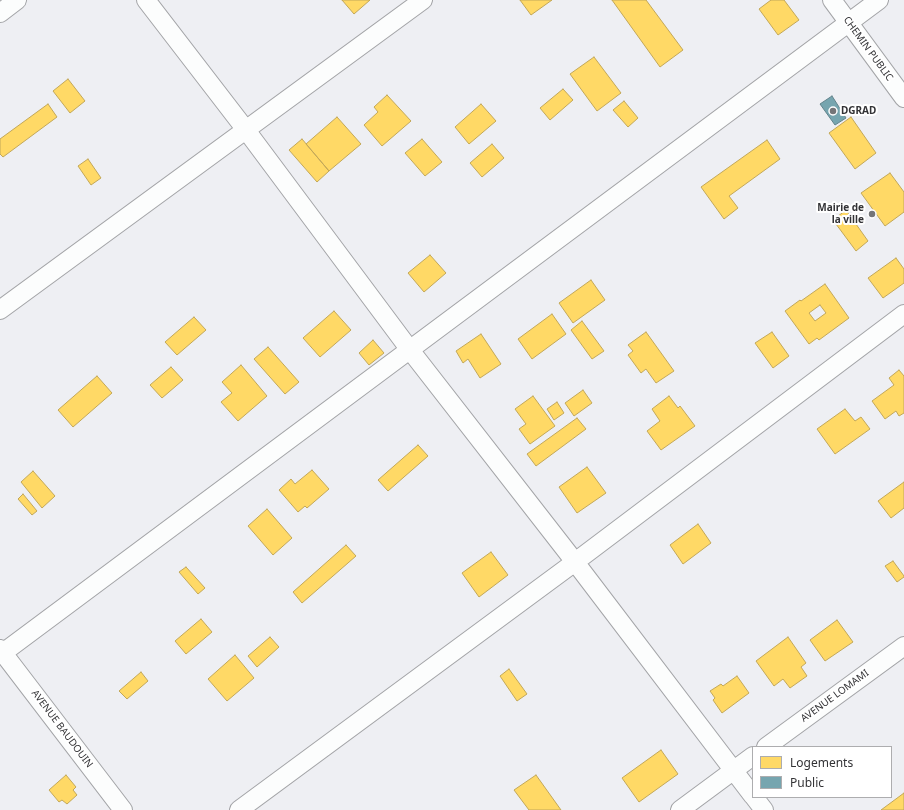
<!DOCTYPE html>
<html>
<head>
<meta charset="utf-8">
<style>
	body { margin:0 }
	#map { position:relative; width:904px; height:810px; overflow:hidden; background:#eeeff3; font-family:"Noto Sans",sans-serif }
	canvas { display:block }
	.legend { position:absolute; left:752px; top:746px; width:140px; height:52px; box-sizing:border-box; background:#fff; border:1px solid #adadaf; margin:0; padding:5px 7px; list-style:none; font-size:12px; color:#333336 }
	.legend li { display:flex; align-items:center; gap:8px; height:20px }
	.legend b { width:20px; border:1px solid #adadaf }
</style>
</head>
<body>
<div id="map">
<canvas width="904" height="810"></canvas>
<ul class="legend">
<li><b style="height:11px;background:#ffd966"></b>Logements</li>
<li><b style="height:11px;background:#76a5af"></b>Public</li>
</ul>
</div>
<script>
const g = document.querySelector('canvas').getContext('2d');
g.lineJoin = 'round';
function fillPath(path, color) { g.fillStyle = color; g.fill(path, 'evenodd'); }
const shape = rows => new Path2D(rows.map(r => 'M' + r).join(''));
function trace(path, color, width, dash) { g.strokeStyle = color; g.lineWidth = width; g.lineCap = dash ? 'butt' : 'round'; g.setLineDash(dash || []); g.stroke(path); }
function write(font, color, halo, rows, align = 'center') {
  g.font = font + ' "Noto Sans",sans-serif'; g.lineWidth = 4; g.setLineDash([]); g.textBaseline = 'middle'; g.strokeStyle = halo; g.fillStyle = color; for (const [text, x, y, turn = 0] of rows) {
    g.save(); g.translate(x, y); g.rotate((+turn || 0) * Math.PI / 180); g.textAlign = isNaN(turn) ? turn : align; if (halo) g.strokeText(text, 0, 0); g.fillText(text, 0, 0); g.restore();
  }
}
const homes = shape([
	[342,0,370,0,354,14,342,0],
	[520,0,552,0,531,15,520,0],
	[612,0,646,0,683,50,660,67,612,0],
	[771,0,784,0,799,20,778,35,759,9,771,0],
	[594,57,621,93,597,111,570,74,594,57],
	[68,79,85,101,70,113,53,91,68,79],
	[563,89,573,100,550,120,540,108,563,89],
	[387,95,411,121,382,146,364,125,378,112,374,107,387,95],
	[624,101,638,118,628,127,613,110,624,101],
	[48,104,57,117,3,157,0,154,0,139,48,104],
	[481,104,496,121,469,144,455,127,481,104],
	[337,117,361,144,329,171,306,144,337,117],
	[851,117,876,153,855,169,829,133,851,117],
	[302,139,329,171,317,182,289,150,302,139],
	[422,139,442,162,425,176,405,153,422,139],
	[767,140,780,159,729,196,738,208,724,219,701,187,767,140],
	[492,144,504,158,482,177,470,163,492,144],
	[88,159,101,178,91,185,78,166,88,159],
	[890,173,904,192,904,212,885,226,861,193,890,173],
	[846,210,868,241,856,251,833,220,846,210],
	[430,255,446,273,424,292,408,273,430,255],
	[896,258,904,269,904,283,883,298,868,278,896,258],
	[591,280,605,300,573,323,559,303,591,280],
	[825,284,849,318,819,340,817,338,809,344,785,311,800,300,801,301,825,284],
	[820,305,826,313,815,321,809,313,820,305],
	[334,311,351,330,320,357,303,338,334,311],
	[552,314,566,334,532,359,518,339,552,314],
	[194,317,206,330,177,355,165,342,194,317],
	[582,321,604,351,592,359,571,330,582,321],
	[646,332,674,371,656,383,646,369,641,373,628,355,633,351,628,345,646,332],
	[772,332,789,356,773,368,755,343,772,332],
	[481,334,501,364,480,378,468,359,463,363,456,351,481,334],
	[373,340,384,353,369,365,359,353,373,340],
	[268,347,299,382,285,394,254,359,268,347],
	[241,365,267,396,238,421,221,402,232,393,222,382,241,365],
	[171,367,183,380,162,398,150,385,171,367],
	[899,370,904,376,904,413,899,416,896,411,885,419,872,401,894,385,889,378,899,370],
	[97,376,112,393,73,427,58,410,97,376],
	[583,390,592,403,574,416,565,403,583,390],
	[533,396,555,426,530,444,519,429,526,424,515,409,533,396],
	[669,396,678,408,680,406,695,426,661,450,647,431,660,421,652,409,669,396],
	[557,402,564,413,554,420,547,409,557,402],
	[845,409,855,421,861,417,870,429,835,454,817,429,845,409],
	[577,418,586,429,536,466,527,454,577,418],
	[418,445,428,456,388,491,378,480,418,445],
	[587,467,606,493,577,513,559,487,587,467],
	[312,470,329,489,307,508,305,506,298,512,279,490,291,479,295,484,312,470],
	[33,471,55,496,42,508,21,482,33,471],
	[904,482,904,508,891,518,878,501,904,482],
	[23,494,37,511,32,515,18,499,23,494],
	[267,509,292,538,273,555,248,526,267,509],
	[698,524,711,543,683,564,670,545,698,524],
	[346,545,356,556,302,603,293,592,346,545],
	[491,552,508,575,479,597,462,573,491,552],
	[893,561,904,576,904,577,897,582,885,566,893,561],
	[186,567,205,588,198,594,179,572,186,567],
	[201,619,212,632,186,654,175,641,201,619],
	[837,620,853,642,825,661,810,640,837,620],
	[270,637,279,647,257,667,248,656,270,637],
	[788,637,806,663,801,667,807,676,790,688,783,679,774,686,756,661,788,637],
	[235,655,254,678,227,701,208,679,235,655],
	[509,669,527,694,517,701,500,676,509,669],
	[141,672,148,681,127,699,119,691,141,672],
	[737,676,749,693,722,713,713,700,715,698,710,691,721,684,723,686,737,676],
	[661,750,678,774,639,802,622,778,661,750],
	[66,775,76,787,73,790,77,795,67,804,62,800,59,802,49,790,66,775],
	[536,775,561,810,529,810,514,790,536,775],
	[904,793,904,810,881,810,904,793]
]);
fillPath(homes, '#ffd966');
trace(homes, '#c2a758', 1);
const public = shape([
	[832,96,846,118,835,125,820,104,832,96]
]);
fillPath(public, '#76a5af');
trace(public, '#62838b', 1);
const minor = shape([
	[146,0,246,130,410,350,575,562,753,796],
	[832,0,904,98],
	[0,13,17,0],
	[0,310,423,0],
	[0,649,123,810],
	[0,655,879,0],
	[766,747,904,646],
	[754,797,764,810],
	[239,810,575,562,904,314],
	[680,810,753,756]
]);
trace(minor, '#a3a4a7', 20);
trace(minor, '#fcfdfd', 18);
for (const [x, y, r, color] of [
	[833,111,4,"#747578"],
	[872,214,4,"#747578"]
]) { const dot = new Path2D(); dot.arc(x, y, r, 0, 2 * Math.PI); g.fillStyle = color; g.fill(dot); trace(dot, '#fff', 1.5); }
write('10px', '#333336', '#fff', [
	["CHEMIN PUBLIC",868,49,54],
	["AVENUE LOMAMI",835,696,-36],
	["AVENUE BAUDOUIN",62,729,53]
]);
write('bold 10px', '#333336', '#fff', [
	["DGRAD",841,111],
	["Mairie de",864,208,"right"],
	["la ville",864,220,"right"]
], 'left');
</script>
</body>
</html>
